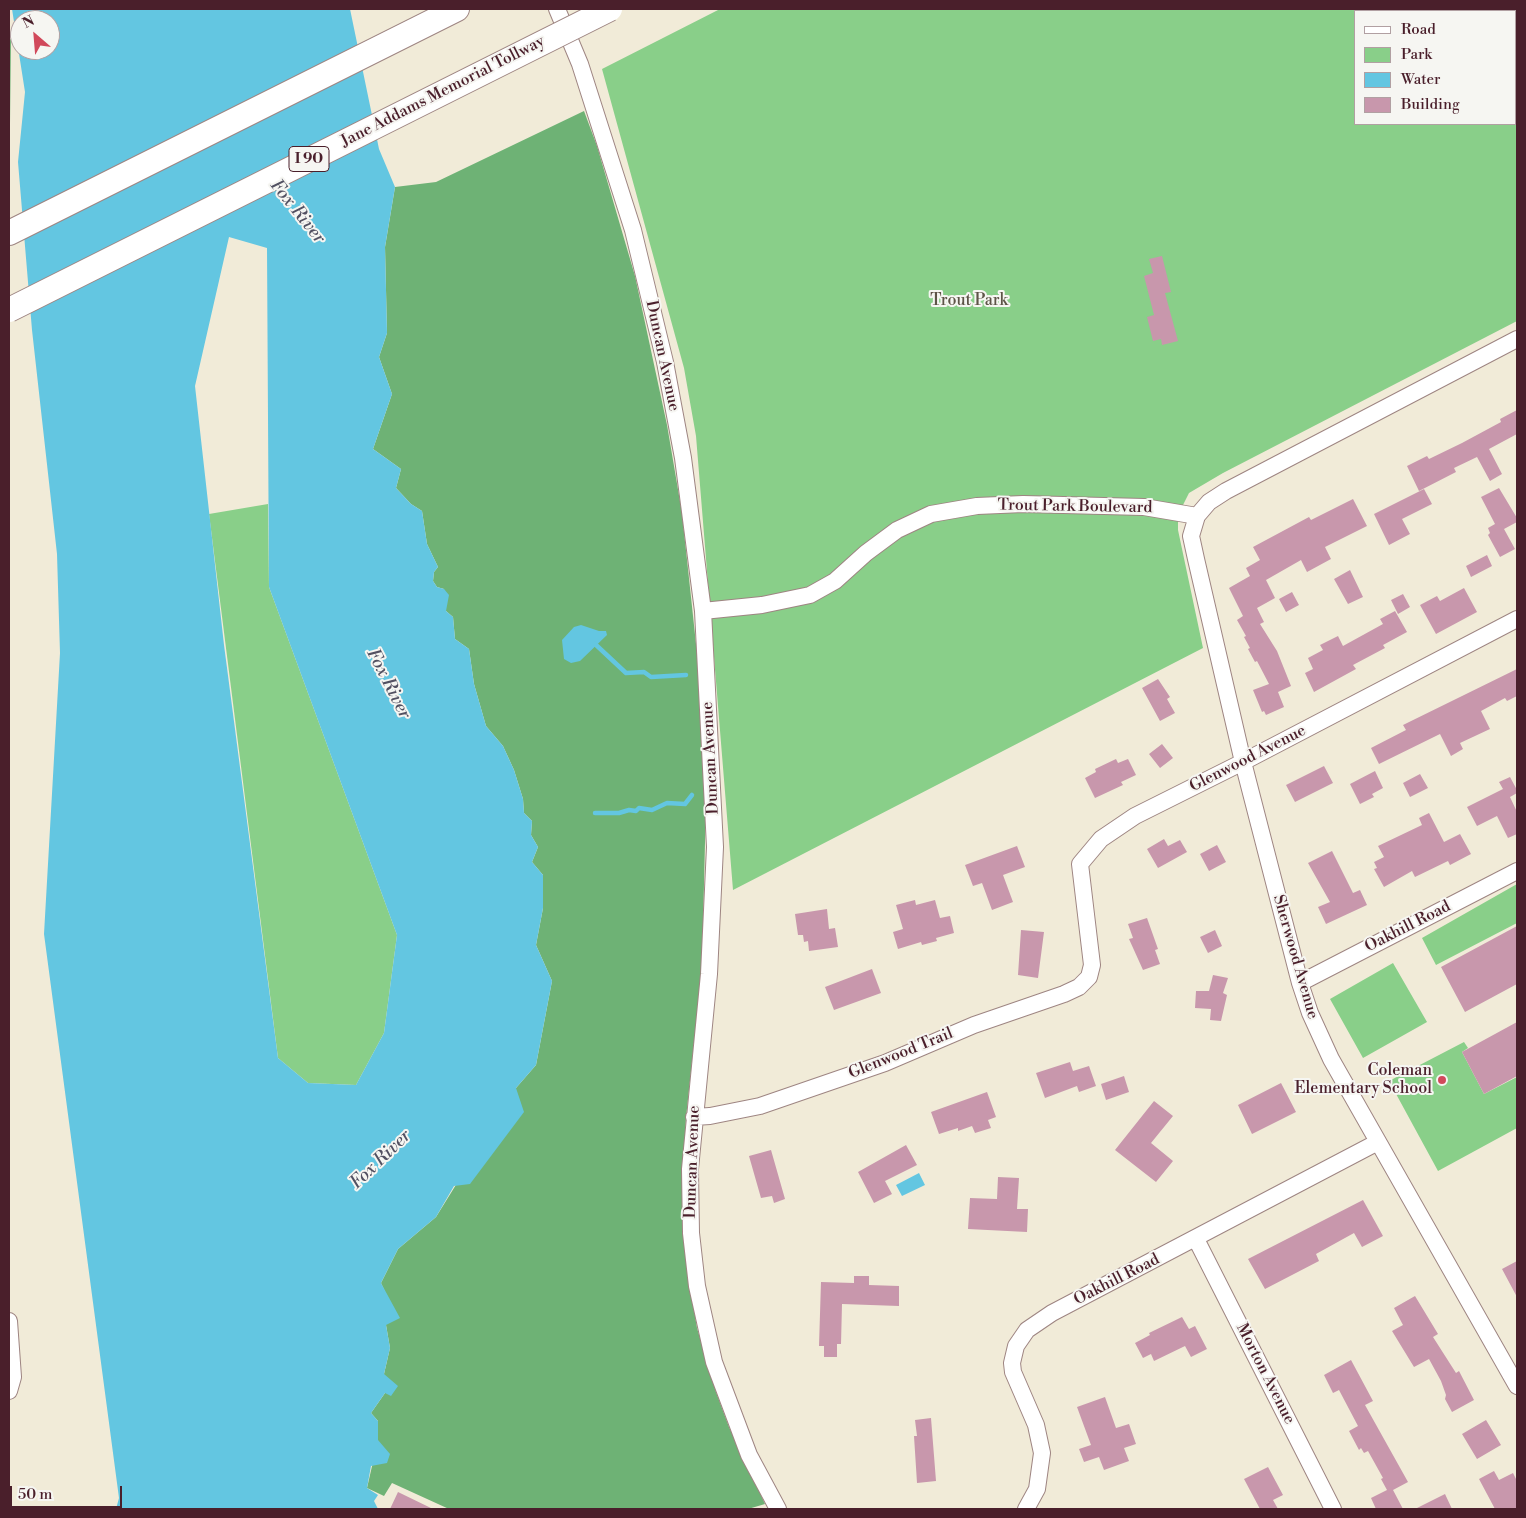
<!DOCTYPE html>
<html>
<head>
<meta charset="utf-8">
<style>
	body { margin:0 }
	#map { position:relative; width:1526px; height:1518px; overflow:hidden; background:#f1ebd8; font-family:"Libre Bodoni",serif }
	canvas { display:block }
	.frame { position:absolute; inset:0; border:10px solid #4a1f2b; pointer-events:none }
	.legend { position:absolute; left:1354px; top:10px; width:162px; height:115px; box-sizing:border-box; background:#f6f6f2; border:1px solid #b1a0a2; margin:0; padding:6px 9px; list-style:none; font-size:15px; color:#4a1f2b }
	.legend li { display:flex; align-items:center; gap:10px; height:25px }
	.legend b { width:25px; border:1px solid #b1a0a2 }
	.north { position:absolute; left:10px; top:10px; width:50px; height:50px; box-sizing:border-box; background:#f6f6f2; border:1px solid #b1a0a2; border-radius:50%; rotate:333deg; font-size:14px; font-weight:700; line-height:20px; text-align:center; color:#4a1f2b }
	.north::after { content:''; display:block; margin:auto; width:18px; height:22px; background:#d1495b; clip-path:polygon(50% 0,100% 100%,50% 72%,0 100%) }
	.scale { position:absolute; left:10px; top:1486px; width:112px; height:22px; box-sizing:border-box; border:2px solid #4a1f2b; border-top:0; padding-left:6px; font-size:15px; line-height:18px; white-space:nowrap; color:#4a1f2b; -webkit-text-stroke:4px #f6f6f2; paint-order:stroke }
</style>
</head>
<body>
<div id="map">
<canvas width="1526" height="1518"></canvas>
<div class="frame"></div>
<ul class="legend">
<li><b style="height:6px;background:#fff"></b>Road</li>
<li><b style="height:14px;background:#89cf89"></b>Park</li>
<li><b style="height:14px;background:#63c6e1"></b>Water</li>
<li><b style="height:14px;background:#c897ac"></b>Building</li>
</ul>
<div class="north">N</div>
<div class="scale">50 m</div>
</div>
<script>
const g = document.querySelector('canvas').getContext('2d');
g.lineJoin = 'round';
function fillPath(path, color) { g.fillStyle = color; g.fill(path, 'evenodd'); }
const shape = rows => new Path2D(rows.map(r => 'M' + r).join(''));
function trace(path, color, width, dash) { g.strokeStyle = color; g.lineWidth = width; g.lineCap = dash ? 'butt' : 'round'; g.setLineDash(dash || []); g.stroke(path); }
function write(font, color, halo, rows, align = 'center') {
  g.font = font + ' "Libre Bodoni",serif'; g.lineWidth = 4; g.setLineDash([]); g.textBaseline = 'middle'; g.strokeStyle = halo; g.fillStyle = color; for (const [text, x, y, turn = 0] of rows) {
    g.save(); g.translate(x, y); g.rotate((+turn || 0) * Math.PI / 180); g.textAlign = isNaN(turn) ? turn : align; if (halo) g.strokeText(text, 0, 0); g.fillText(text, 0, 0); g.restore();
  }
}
fillPath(shape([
	[720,9,1517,9,1517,321,1223,473,1189,493,1178,515,1178,530,1203,648,733,890,696,436,684,368,602,69],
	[1355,11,1515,11,1515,124,1355,124],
	[268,504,269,587,397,935,384,1033,356,1085,308,1083,278,1058,209,514],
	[1517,884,1517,923,1436,965,1422,938],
	[1393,963,1427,1022,1363,1058,1330,999],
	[1464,1042,1468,1048,1462,1052,1484,1094,1517,1077,1517,1128,1438,1171,1389,1081]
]), '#89cf89');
fillPath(shape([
	[9,37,11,40,9,208],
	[584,111,597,146,635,276,667,425,682,513,699,672,706,801,702,967,686,1118,683,1169,685,1255,697,1328,716,1392,729,1427,765,1504,748,1509,449,1509,392,1483,384,1496,367,1488,378,1440,378,1421,371,1413,385,1393,384,1374,390,1348,386,1325,386,1294,381,1283,398,1249,436,1217,516,1088,536,1065,552,981,536,945,543,908,543,875,532,862,538,847,531,835,532,821,524,813,523,799,514,770,503,746,486,726,474,684,469,649,455,639,453,617,446,611,444,589,437,587,433,581,434,572,438,567,427,544,422,511,411,504,396,488,401,469,373,449,392,394,379,357,387,333,385,247,395,187,436,182]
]), '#6eb275');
fillPath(shape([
	[12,9,350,9,379,149,395,187,385,247,387,333,379,357,392,394,373,449,401,469,396,488,411,504,422,511,427,544,438,567,434,572,433,581,437,587,444,589,449,595,446,611,453,617,455,639,469,649,474,684,486,726,503,746,514,770,523,799,524,813,532,821,531,835,538,847,532,862,543,875,543,908,536,945,552,981,536,1065,516,1088,524,1112,470,1184,454,1186,436,1217,398,1249,381,1283,400,1318,386,1325,390,1348,384,1374,398,1386,391,1396,385,1393,371,1413,378,1421,378,1440,390,1454,387,1463,371,1466,367,1488,378,1495,374,1501,378,1509,116,1509,119,1498,44,934,60,653,57,554,32,330,18,162,25,92],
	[20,20,50,20,50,50,20,50],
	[229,237,267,248,269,587,397,935,384,1033,356,1085,308,1083,278,1058,224,645,195,386],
	[581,625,599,631,606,631,607,635,580,661,571,663,564,659,562,640,574,627],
	[919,1173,925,1185,902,1196,896,1185]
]), '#63c6e1');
trace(shape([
	[595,644,626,673,644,672,651,677,686,675],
	[595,813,619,813,629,810,636,811,639,808,652,810,667,803,685,804,692,795]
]), '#63c6e1', 4.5);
fillPath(shape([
	[1162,256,1171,292,1165,293,1178,341,1162,345,1161,339,1153,341,1147,317,1154,315,1144,276,1153,273,1149,259],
	[1517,410,1517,434,1489,449,1502,474,1490,481,1477,457,1454,468,1456,472,1419,491,1407,466,1427,456,1429,459,1462,443,1501,422,1500,419],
	[1499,488,1517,518,1517,522,1504,529,1515,549,1500,557,1488,535,1490,533,1488,528,1495,524,1481,497],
	[1424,489,1432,504,1402,519,1410,534,1389,545,1374,514],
	[1353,499,1367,526,1325,547,1331,559,1307,572,1301,560,1266,580,1275,598,1257,608,1264,622,1260,624,1277,651,1291,686,1278,692,1284,707,1266,715,1264,711,1262,712,1253,690,1269,684,1257,661,1255,662,1248,649,1250,648,1244,637,1246,636,1237,620,1243,616,1229,588,1250,576,1246,568,1260,560,1253,547,1309,517,1311,520],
	[1487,555,1492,566,1471,577,1466,566],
	[1350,570,1363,597,1348,604,1334,579],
	[1464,588,1477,612,1436,634,1420,605,1437,596,1440,601],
	[1292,592,1299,605,1286,612,1279,599],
	[1403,594,1410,607,1398,614,1391,600],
	[1395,611,1407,632,1383,645,1385,648,1353,665,1356,669,1314,692,1305,673,1313,669,1308,658,1323,650,1320,645,1338,636,1343,646,1383,624,1380,619],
	[1517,669,1517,696,1507,701,1505,698,1481,711,1490,729,1460,743,1463,749,1451,756,1440,734,1379,764,1371,748,1406,730,1403,725],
	[1158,679,1170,697,1167,699,1175,713,1160,721,1142,688],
	[1162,744,1173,758,1160,768,1149,754],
	[1116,759,1118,763,1128,759,1136,775,1121,782,1123,785,1095,798,1085,778,1096,772,1095,769],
	[1324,766,1333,783,1295,802,1286,785],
	[1375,771,1383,788,1372,794,1374,797,1360,804,1350,784],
	[1420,774,1428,788,1410,797,1403,783],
	[1510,777,1517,790,1517,793,1510,797,1517,812,1517,834,1508,838,1497,816,1477,826,1467,807,1503,789,1499,782],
	[1429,813,1444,842,1460,834,1471,854,1450,865,1448,861,1415,877,1412,871,1384,887,1374,869,1377,868,1374,862,1384,857,1378,846,1422,825,1419,818],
	[1164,839,1168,846,1180,840,1187,852,1158,868,1147,849],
	[1217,845,1226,862,1209,871,1200,854],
	[1017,846,1025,867,1003,875,1013,902,992,910,982,883,973,886,965,865],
	[1332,851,1353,893,1360,890,1367,905,1326,924,1318,907,1330,902,1308,863],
	[915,900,916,905,935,900,940,918,950,916,954,933,936,938,937,941,922,945,921,942,898,949,893,932,903,929,896,905],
	[827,909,829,929,835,928,838,947,809,951,808,941,804,942,803,935,798,935,795,914],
	[1147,918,1158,949,1155,950,1160,964,1143,970,1129,939,1133,938,1128,924],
	[1517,926,1517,984,1465,1012,1441,967],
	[1021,930,1044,932,1038,978,1018,975],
	[1215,930,1222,946,1208,953,1200,937],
	[872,969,881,993,834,1010,825,987],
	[1213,975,1228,978,1223,993,1227,995,1221,1021,1210,1020,1211,1009,1195,1008,1196,991,1209,991],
	[1517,1022,1517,1076,1484,1094,1462,1052],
	[1070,1062,1073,1071,1089,1066,1096,1086,1079,1092,1077,1086,1045,1098,1036,1073],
	[1124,1076,1129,1092,1106,1100,1101,1084],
	[1281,1083,1296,1112,1252,1134,1238,1105],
	[987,1092,996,1117,988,1120,991,1128,975,1133,972,1126,958,1131,958,1128,939,1134,931,1112],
	[1154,1101,1173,1116,1151,1143,1173,1161,1156,1182,1115,1150],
	[906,1145,917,1165,885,1181,892,1194,874,1203,858,1172],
	[771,1150,785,1199,774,1203,772,1196,761,1198,749,1156],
	[998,1177,1019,1178,1017,1209,1028,1209,1027,1232,968,1229,970,1198,997,1199],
	[1363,1200,1383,1236,1362,1247,1354,1233,1316,1254,1319,1261,1265,1289,1248,1259],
	[1517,1261,1517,1297,1502,1269],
	[854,1276,869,1276,869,1285,899,1286,899,1306,842,1304,841,1344,837,1344,837,1357,824,1357,824,1346,819,1346,821,1282,854,1283],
	[1415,1296,1438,1334,1433,1337,1456,1373,1459,1371,1474,1400,1452,1412,1445,1399,1446,1395,1441,1381,1429,1359,1414,1367,1392,1331,1403,1325,1394,1308],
	[1182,1317,1189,1329,1195,1326,1207,1349,1191,1357,1185,1346,1154,1361,1151,1354,1143,1358,1135,1343,1150,1335,1149,1333],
	[1351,1360,1373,1401,1365,1405,1408,1482,1393,1490,1403,1509,1376,1509,1371,1498,1387,1490,1381,1479,1383,1478,1368,1451,1364,1453,1361,1448,1359,1450,1349,1431,1358,1426,1339,1390,1333,1393,1324,1375],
	[1105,1397,1116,1428,1129,1424,1136,1444,1124,1448,1129,1461,1104,1470,1099,1457,1084,1462,1079,1449,1091,1445,1077,1407],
	[931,1418,936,1481,917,1483,914,1436,917,1436,915,1420],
	[1486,1420,1501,1445,1477,1459,1462,1434],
	[1268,1467,1283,1495,1273,1500,1278,1509,1260,1509,1244,1479],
	[1494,1471,1499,1480,1513,1473,1517,1481,1517,1509,1495,1509,1479,1479],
	[398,1492,433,1509,390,1509],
	[1445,1494,1452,1509,1415,1509]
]), '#c897ac');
const minor = shape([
	[557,9,580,64,633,230,665,362,683,458,703,611,715,847,709,974,690,1169,691,1233,697,1286,714,1362,749,1455,778,1509],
	[1197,516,1191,536,1196,559,1243,762,1300,983,1310,1013,1331,1059,1517,1386],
	[703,611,762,605,810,595,835,581,866,553,897,530,931,514,977,506,1023,504,1144,507,1197,516,1209,502,1226,491,1517,339],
	[1300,983,1517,871],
	[694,1117,710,1116,760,1106,885,1063,974,1025,1064,994,1079,987,1089,977,1092,965,1080,864,1101,839,1135,816,1243,762,1517,619],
	[1196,1239,1333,1509],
	[9,1321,13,1377,9,1391],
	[1026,1509,1037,1489,1042,1453,1036,1425,1013,1372,1012,1363,1016,1346,1027,1330,1052,1313,1378,1142]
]);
const highway = shape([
	[9,233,457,9]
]);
trace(minor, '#9e8582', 18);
trace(highway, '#9e8582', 26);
trace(minor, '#fff', 16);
trace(highway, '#fff', 24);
const highwayBridge = shape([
	[9,310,610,9]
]);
trace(highwayBridge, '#9e8582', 26, []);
trace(highwayBridge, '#fff', 24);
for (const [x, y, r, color] of [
	[1442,1080,5,"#d1495b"]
]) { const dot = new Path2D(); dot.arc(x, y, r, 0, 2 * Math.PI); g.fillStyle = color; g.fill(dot); trace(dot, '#f6f6f2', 2); }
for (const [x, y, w] of [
	[309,159,40]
]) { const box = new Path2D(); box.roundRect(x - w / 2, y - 12.5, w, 25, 4); g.fillStyle = '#f6f6f2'; g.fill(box); trace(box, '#4a1f2b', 1); }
write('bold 15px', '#4a1f2b', null, [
	["I 90",309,159]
]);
write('16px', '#4a1f2b', '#f6f6f2', [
	["Jane Addams Memorial Tollway",443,92,-27],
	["Duncan Avenue",662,356,78],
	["Trout Park Boulevard",1075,507,1],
	["Duncan Avenue",711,758,-93],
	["Glenwood Avenue",1248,759,-27],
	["Oakhill Road",1408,927,-27],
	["Sherwood Avenue",1295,957,74],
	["Glenwood Trail",901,1054,-22],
	["Duncan Avenue",693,1162,-88],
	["Oakhill Road",1117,1280,-27],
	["Morton Avenue",1265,1374,63]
]);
write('16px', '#5d5447', '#f6f6f2', [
	["Trout Park",969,301]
]);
write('16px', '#4a1f2b', '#f6f6f2', [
	["Coleman",1432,1071],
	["Elementary School",1432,1089]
], 'right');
write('italic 18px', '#525162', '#f6f6f2', [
	["Fox River",297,212,51],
	["Fox River",388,684,63],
	["Fox River",381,1160,-44]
]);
</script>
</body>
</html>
